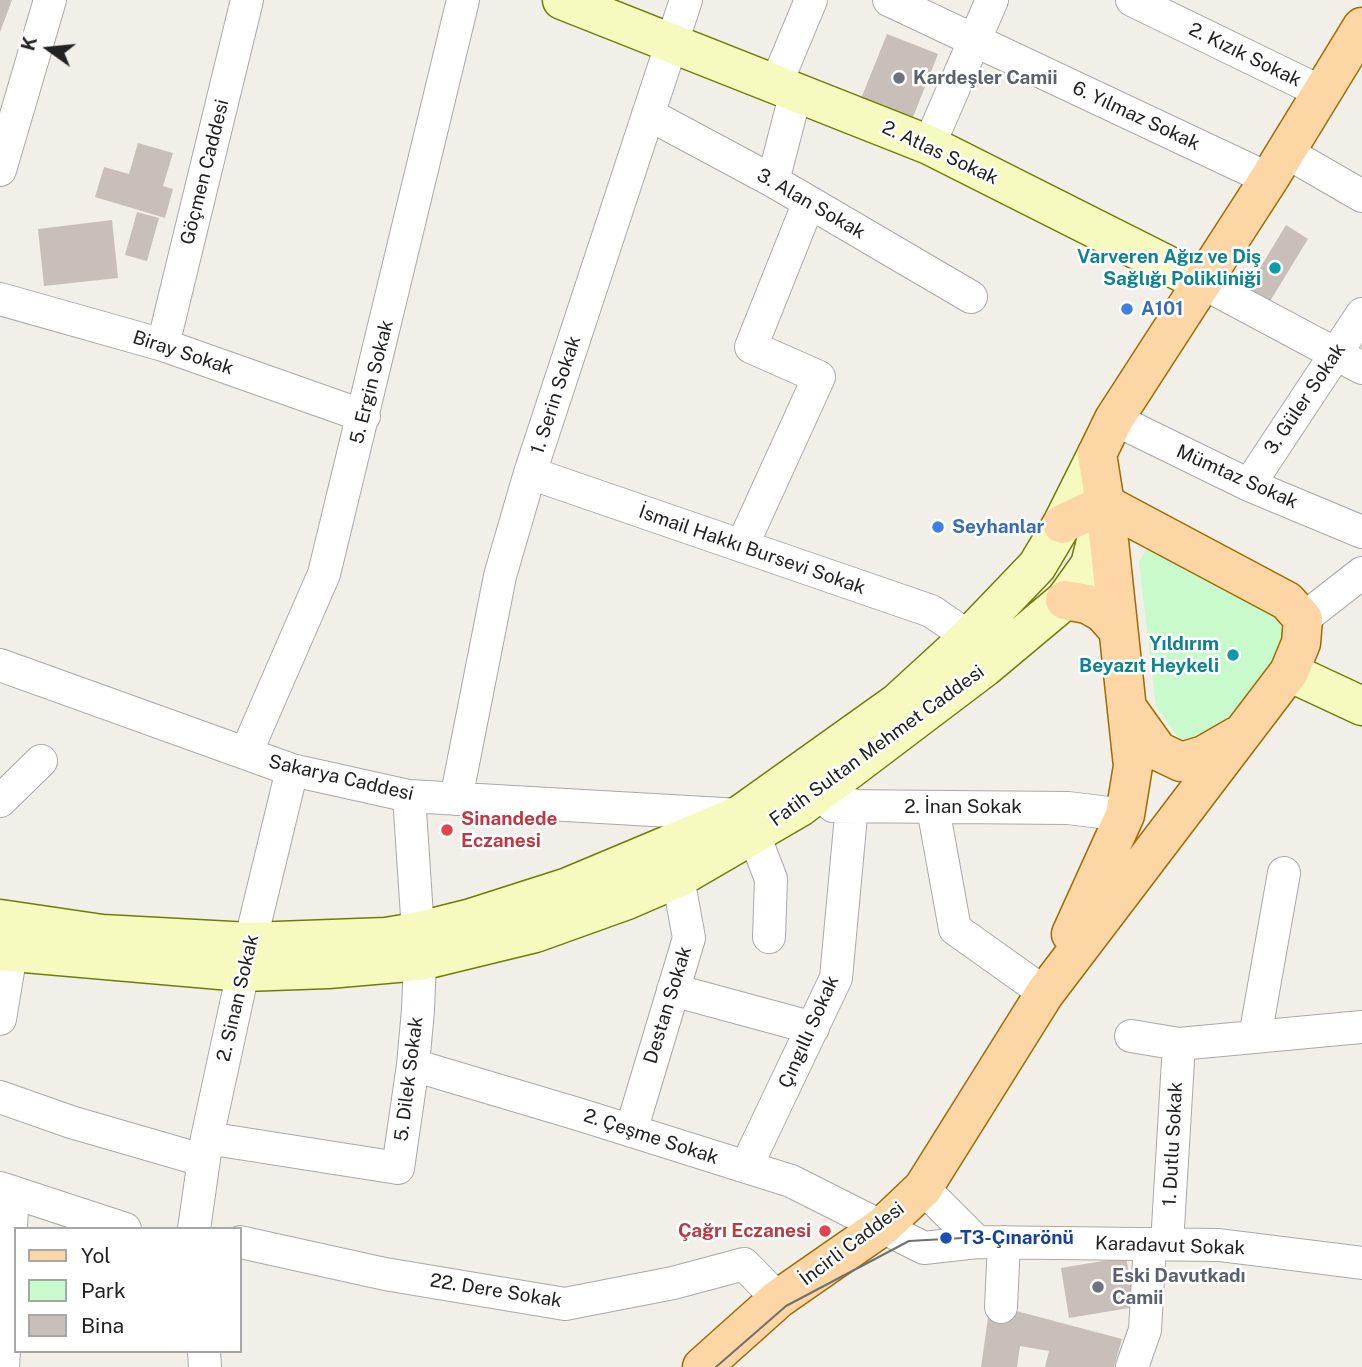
<!DOCTYPE html>
<html>
<head>
<meta charset="utf-8">
<style>
	body { margin:0 }
	#map { position:relative; width:1362px; height:1367px; overflow:hidden; background:#f2efe9; font-family:"Public Sans",sans-serif }
	canvas { display:block }
	.legend { position:absolute; left:14px; top:1227px; width:228px; height:126px; box-sizing:border-box; background:#fff; border:2px solid #a7a7a7; margin:0; padding:9px 12px; list-style:none; font-size:21px; color:#222 }
	.legend li { display:flex; align-items:center; gap:14px; height:35px }
	.legend b { width:35px; border:2px solid #a7a7a7 }
	.north { position:absolute; left:14px; top:14px; width:70px; height:70px; -webkit-text-stroke:5px #fff; paint-order:stroke; rotate:285deg; font-size:19px; font-weight:700; line-height:28px; text-align:center; color:#222 }
	.north::after { content:''; display:block; margin:auto; width:24px; height:32px; background:#222; clip-path:polygon(50% 0,100% 100%,50% 72%,0 100%) }
</style>
</head>
<body>
<div id="map">
<canvas width="1362" height="1367"></canvas>
<ul class="legend">
<li><b style="height:9px;background:#fcd6a4"></b>Yol</li>
<li><b style="height:19px;background:#c8facc"></b>Park</li>
<li><b style="height:19px;background:#c7bfb8"></b>Bina</li>
</ul>
<div class="north">K</div>
</div>
<script>
const g = document.querySelector('canvas').getContext('2d');
g.lineJoin = 'round';
function fillPath(path, color) { g.fillStyle = color; g.fill(path, 'evenodd'); }
const shape = rows => new Path2D(rows.map(r => 'M' + r).join(''));
function trace(path, color, width, dash) { g.strokeStyle = color; g.lineWidth = width; g.lineCap = dash ? 'butt' : 'round'; g.setLineDash(dash || []); g.stroke(path); }
function write(font, color, halo, rows, align = 'center') {
  g.font = font + ' "Public Sans",sans-serif'; g.lineWidth = 5; g.setLineDash([]); g.textBaseline = 'middle'; g.strokeStyle = halo; g.fillStyle = color; for (const [text, x, y, turn = 0] of rows) {
    g.save(); g.translate(x, y); g.rotate((+turn || 0) * Math.PI / 180); g.textAlign = isNaN(turn) ? turn : align; if (halo) g.strokeText(text, 0, 0); g.fillText(text, 0, 0); g.restore();
  }
}
fillPath(shape([
	[1152,539,1285,623,1287,653,1232,735,1185,747,1156,706,1139,562]
]), '#c8facc');
fillPath(shape([
	[0,0,12,0,0,32],
	[887,34,938,54,911,122,860,101],
	[138,143,173,153,163,186,173,189,165,218,95,197,104,167,129,174],
	[137,212,159,218,147,261,125,255],
	[112,220,118,278,44,286,38,229],
	[1286,225,1308,239,1264,311,1242,298],
	[1126,1257,1135,1307,1069,1318,1061,1268],
	[990,1304,1122,1339,1114,1367,1045,1367,1049,1351,1020,1346,1017,1367,981,1367]
]), '#c7bfb8');
const street = shape([
	[889,0,1269,179],
	[1132,0,1321,92],
	[776,84,811,0],
	[648,114,773,181,971,297],
	[929,145,992,0],
	[1286,152,1362,196],
	[0,170,50,0],
	[773,181,796,92],
	[1201,282,1362,368],
	[0,299,163,345,364,416],
	[163,345,247,0],
	[1114,419,1249,485,1362,532],
	[530,473,931,611,969,637],
	[1249,485,1362,314],
	[742,546,819,377,751,347,809,202],
	[1303,619,1362,573],
	[0,665,292,770,409,796,740,815],
	[246,753,324,574,463,0],
	[456,799,500,576,530,473,686,0],
	[0,801,41,761],
	[833,806,1068,808,1125,815],
	[933,808,955,929,1045,993],
	[754,835,771,879,769,937],
	[673,990,813,1028],
	[0,1019,11,953],
	[1131,1036,1179,1044,1362,1027],
	[1255,1037,1284,873],
	[413,1065,581,1115,791,1181,924,1248,977,1242],
	[0,1097,71,1122,202,1160],
	[631,1131,689,938,678,878],
	[207,1138,398,1168,413,1065,418,1010,420,961,409,796],
	[746,1167,836,978,852,805],
	[0,1188,125,1229],
	[923,1188,977,1242,1219,1245,1362,1263],
	[194,1229,207,1138,243,972,292,770],
	[240,1242,385,1274,565,1304,673,1283,744,1264,778,1299],
	[1167,1244,1179,1044],
	[1001,1307,1004,1242],
	[204,1351,205,1367],
	[3,1367,13,1192],
	[1132,1367,1145,1330,1150,1244]
]);
const secondary = shape([
	[562,0,929,145,1201,282],
	[1289,672,1362,706],
	[0,919,102,934,250,942,386,937,416,932,468,919,568,887,740,815,897,703,969,637,1037,566,1062,524,1097,454],
	[0,951,243,972,328,969,420,961,535,933,627,900,678,878,800,807,985,667,1065,600,1090,565,1104,509]
]);
const primary = shape([
	[1062,524,1105,504],
	[1065,600,1087,604,1103,613,1118,630],
	[1128,709,1158,751,1181,762,1204,755,1237,736],
	[1071,934,1125,815,1133,766,1105,504,1097,454,1114,419,1269,179,1362,27],
	[702,1367,778,1299,883,1226,923,1188,1045,993,1289,672,1301,643,1303,619,1287,601,1105,504]
]);
trace(street, '#a9a9a9', 34);
trace(secondary, '#707d05', 41);
trace(primary, '#a06b00', 41);
trace(street, '#fff', 32);
trace(secondary, '#f7fabf', 38);
trace(primary, '#fcd6a4', 38);
trace(shape([
	[716,1367,786,1306,909,1241,963,1238]
]), '#707070', 2);
for (const [x, y, r, color] of [
	[899,78,7,"#6b7280"],
	[1275,268,7,"#0f9aa8"],
	[1127,309,7,"#3f7fe0"],
	[938,527,7,"#3f7fe0"],
	[1233,655,7,"#0f9aa8"],
	[447,830,7,"#e0444e"],
	[825,1231,7,"#e0444e"],
	[946,1238,7,"#1a4fb4"],
	[1098,1287,7,"#6b7280"]
]) { const dot = new Path2D(); dot.arc(x, y, r, 0, 2 * Math.PI); g.fillStyle = color; g.fill(dot); trace(dot, '#fff', 2.5); }
write('19px', '#222', '#fff', [
	["2. Kızık Sokak",1245,55,26],
	["6. Yılmaz Sokak",1136,116,25],
	["2. Atlas Sokak",940,153,25],
	["Göçmen Caddesi",205,172,-76],
	["3. Alan Sokak",811,204,30],
	["Biray Sokak",183,353,18],
	["5. Ergin Sokak",372,382,-76],
	["1. Serin Sokak",556,395,-72],
	["3. Güler Sokak",1305,399,-56],
	["Mümtaz Sokak",1237,477,24],
	["İsmail Hakkı Bursevi Sokak",752,550,19],
	["Fatih Sultan Mehmet Caddesi",877,746,-36],
	["Sakarya Caddesi",341,778,13],
	["2. İnan Sokak",963,807],
	["2. Sinan Sokak",238,998,-77],
	["Destan Sokak",668,1005,-73],
	["Çıngıllı Sokak",809,1032,-66],
	["5. Dilek Sokak",409,1079,-83],
	["2. Çeşme Sokak",651,1137,18],
	["1. Dutlu Sokak",1173,1144,-87],
	["İncirli Caddesi",852,1244,-37],
	["Karadavut Sokak",1170,1246,2],
	["22. Dere Sokak",496,1291,9]
]);
write('bold 19px', '#5b616d', '#fff', [
	["Kardeşler Camii",913,78],
	["Eski Davutkadı",1112,1276],
	["Camii",1112,1298]
], 'left');
write('bold 19px', '#0d838f', '#fff', [
	["Varveren Ağız ve Diş",1261,257],
	["Sağlığı Polikliniği",1261,279],
	["Yıldırım",1219,644],
	["Beyazıt Heykeli",1219,666]
], 'right');
write('bold 19px', '#366cbe', '#fff', [
	["A101",1141,309],
	["Seyhanlar",952,527]
], 'left');
write('bold 19px', '#be3a42', '#fff', [
	["Sinandede",461,819],
	["Eczanesi",461,841],
	["Çağrı Eczanesi",811,1231,"right"]
], 'left');
write('bold 19px', '#164399', '#fff', [
	["T3-Çınarönü",960,1238]
], 'left');
</script>
</body>
</html>
